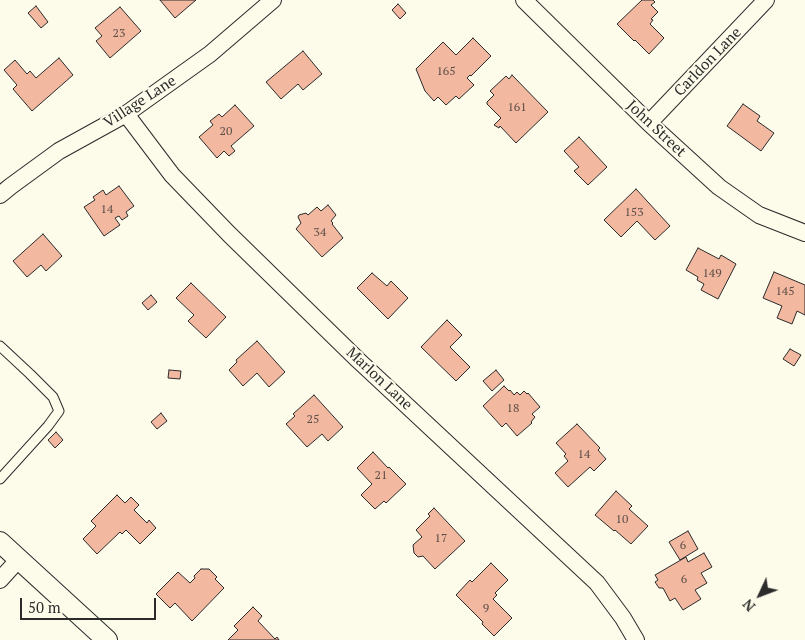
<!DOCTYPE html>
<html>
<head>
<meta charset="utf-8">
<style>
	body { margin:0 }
	#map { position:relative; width:805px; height:640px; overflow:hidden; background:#fdfbea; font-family:"PT Serif",serif }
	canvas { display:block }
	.north { position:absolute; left:735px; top:570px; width:50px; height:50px; -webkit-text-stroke:4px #fdfbea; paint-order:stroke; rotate:227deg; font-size:14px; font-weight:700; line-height:20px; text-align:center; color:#2b2b2b }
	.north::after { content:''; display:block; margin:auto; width:18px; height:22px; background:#2b2b2b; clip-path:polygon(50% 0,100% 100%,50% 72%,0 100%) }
	.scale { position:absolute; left:20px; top:598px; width:136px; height:22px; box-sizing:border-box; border:2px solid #2b2b2b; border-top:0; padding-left:6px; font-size:15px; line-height:18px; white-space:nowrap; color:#2b2b2b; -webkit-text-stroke:4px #fdfbea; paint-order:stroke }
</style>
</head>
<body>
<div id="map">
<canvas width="805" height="640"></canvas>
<div class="north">N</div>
<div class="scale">50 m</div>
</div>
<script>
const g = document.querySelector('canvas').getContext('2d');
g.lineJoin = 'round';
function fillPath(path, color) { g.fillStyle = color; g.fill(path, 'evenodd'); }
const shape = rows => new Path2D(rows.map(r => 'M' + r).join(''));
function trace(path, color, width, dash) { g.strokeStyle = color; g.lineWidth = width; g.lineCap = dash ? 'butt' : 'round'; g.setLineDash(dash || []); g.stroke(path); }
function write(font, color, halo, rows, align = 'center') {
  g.font = font + ' "PT Serif",serif'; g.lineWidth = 4; g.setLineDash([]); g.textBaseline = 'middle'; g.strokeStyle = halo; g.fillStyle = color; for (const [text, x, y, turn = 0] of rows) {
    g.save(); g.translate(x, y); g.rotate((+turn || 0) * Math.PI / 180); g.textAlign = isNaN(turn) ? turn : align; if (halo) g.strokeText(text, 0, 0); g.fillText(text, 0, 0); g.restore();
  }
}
const building = shape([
	[160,0,196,0,175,18,160,0],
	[642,0,653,0,655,2,651,5,658,12,651,19,653,20,650,24,664,38,649,54,635,40,634,41,617,24,642,0],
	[398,4,406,13,400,19,392,10,398,4],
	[36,6,48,22,41,28,28,13,36,6],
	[120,7,141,31,110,58,96,41,102,36,95,28,120,7],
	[473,38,491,56,471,76,470,75,467,78,474,85,459,99,456,96,446,105,438,97,434,101,425,91,416,69,443,42,456,55,473,38],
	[303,51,322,74,303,90,298,84,281,99,266,82,303,51],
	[59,58,73,75,32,111,13,89,17,85,4,70,15,60,27,74,30,71,36,78,59,58],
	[512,75,548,112,516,143,500,126,499,128,494,125,501,118,487,104,487,102,494,95,490,91,506,76,509,79,512,75],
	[743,104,760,116,757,121,774,133,761,151,727,126,743,104],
	[235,105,254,126,231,146,235,151,229,156,224,151,217,158,199,137,213,125,210,121,219,114,222,117,235,105],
	[579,137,607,167,588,185,574,171,579,167,564,151,579,137],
	[119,186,134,206,126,212,128,216,122,220,119,216,115,218,120,225,104,236,84,207,95,200,93,197,103,190,106,195,119,186],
	[636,189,670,226,655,240,637,221,621,237,604,220,636,189],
	[328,205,336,215,331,221,333,223,332,224,343,238,322,257,296,229,301,223,298,217,299,215,306,213,308,215,317,207,321,211,328,205],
	[43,234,62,256,46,271,41,265,27,277,13,261,43,234],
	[698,248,719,259,721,255,736,264,718,299,701,290,704,284,697,280,698,277,686,270,698,248],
	[774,272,805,285,805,315,797,311,792,324,777,318,782,306,763,298,774,272],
	[372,273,387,286,391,281,408,298,388,319,357,288,372,273],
	[191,283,226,317,206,338,188,321,194,315,176,298,191,283],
	[151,295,157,302,148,310,142,303,151,295],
	[447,320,462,335,450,347,470,367,456,381,421,347,447,320],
	[257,341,285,372,269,387,257,373,243,386,229,370,237,362,236,360,257,341],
	[790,349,801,355,794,366,783,359,790,349],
	[169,370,181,371,180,379,168,378,169,370],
	[496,370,504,380,492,391,483,381,496,370],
	[504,386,509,391,510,390,514,395,517,392,520,395,524,391,527,394,528,393,540,407,532,414,535,417,531,422,532,423,517,436,506,423,502,427,483,406,504,386],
	[314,395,343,427,328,441,322,434,307,447,286,424,295,416,293,414,314,395],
	[161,413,167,421,157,429,151,422,161,413],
	[577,424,600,448,598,450,606,459,594,471,590,467,568,487,555,473,568,461,564,456,566,454,556,443,577,424],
	[56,432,63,440,55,448,48,440,56,432],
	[373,452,388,468,389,467,406,484,386,503,384,501,375,509,361,495,372,484,357,468,373,452],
	[616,491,632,506,629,509,648,526,631,544,615,530,614,531,595,515,616,491],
	[117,495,125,503,131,497,139,505,134,510,147,523,149,520,156,528,140,544,126,530,122,534,120,532,97,554,83,539,96,526,91,521,117,495],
	[434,508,465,541,435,569,423,556,418,557,414,553,413,545,422,537,416,530,430,516,428,514,434,508],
	[688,531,698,549,680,560,669,542,688,531],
	[704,553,712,567,701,573,707,583,695,590,701,599,683,610,675,598,670,601,663,588,659,588,655,582,658,580,655,575,686,557,688,562,704,553],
	[491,563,508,580,495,593,497,595,493,599,512,618,494,636,482,624,483,622,456,595,470,580,472,582,491,563],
	[201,569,209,569,217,577,215,579,224,588,192,621,175,603,170,608,156,594,178,572,190,583,195,578,194,576,201,569],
	[253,607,262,616,258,621,275,639,277,637,279,640,228,640,238,630,234,626,253,607]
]);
fillPath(building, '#f2b8a0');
trace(building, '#2b2b2b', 1);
const service = shape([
	[0,346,30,374,53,397,59,411,48,426,0,479]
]);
const minor = shape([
	[524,0,649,123,719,187,759,215,805,233],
	[126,114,172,175,229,234,358,360,597,583,623,618,636,640],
	[649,123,766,0],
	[0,195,11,186,59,151,126,114,210,54,273,0],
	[0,580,19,559]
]);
const tertiary = shape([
	[0,542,107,640]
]);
trace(service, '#2b2b2b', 11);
trace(minor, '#2b2b2b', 18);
trace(tertiary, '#2b2b2b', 22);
trace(service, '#fdfbea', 9);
trace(minor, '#fdfbea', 16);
trace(tertiary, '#fdfbea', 20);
write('12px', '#5d4e48', null, [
	["23",119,34],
	["165",446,72],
	["161",517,108],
	["20",226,132],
	["14",107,210],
	["153",634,213],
	["34",320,233],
	["149",712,274],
	["145",785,292],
	["18",513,409],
	["25",313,420],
	["14",584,455],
	["21",381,476],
	["10",622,520],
	["17",441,539],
	["6",683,546],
	["6",684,580],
	["9",486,609]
]);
write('15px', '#2b2b2b', '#fdfbea', [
	["Carldon Lane",708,62,-46],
	["Village Lane",140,102,-33],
	["John Street",656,129,43],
	["Marlon Lane",379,379,43]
]);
</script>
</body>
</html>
